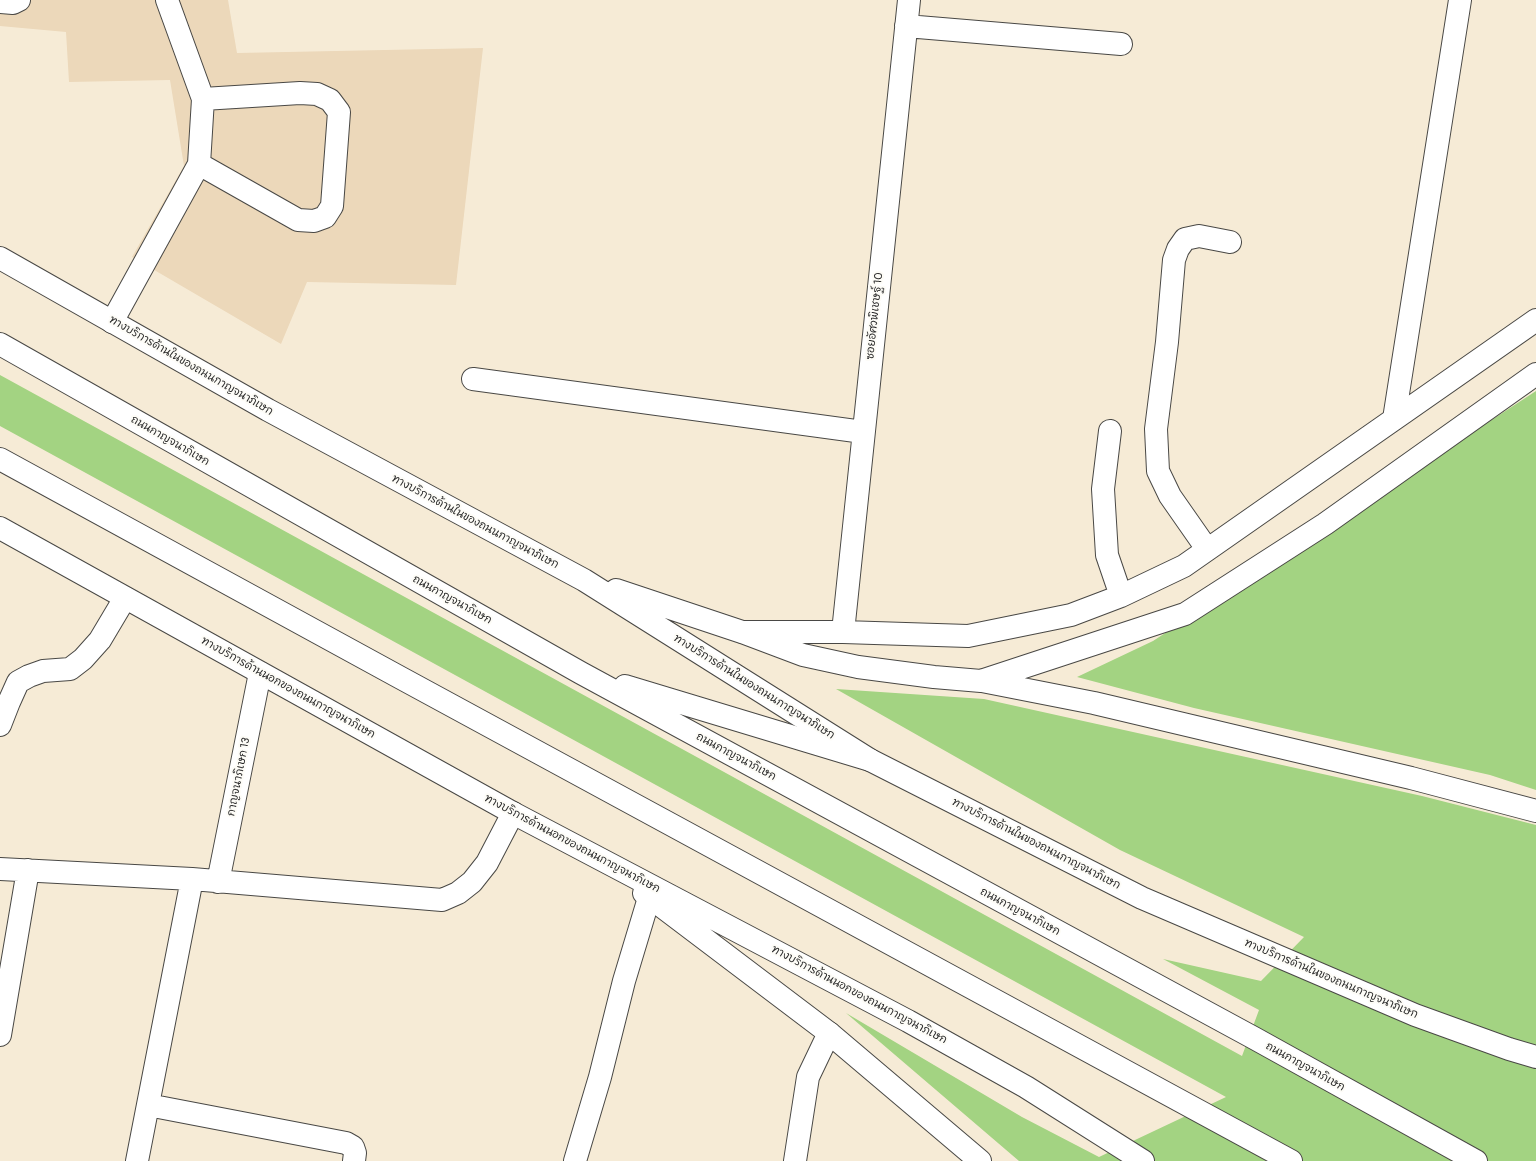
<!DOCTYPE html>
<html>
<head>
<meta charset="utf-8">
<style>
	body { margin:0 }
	canvas { display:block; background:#f6ebd6 }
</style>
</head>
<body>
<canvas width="1536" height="1161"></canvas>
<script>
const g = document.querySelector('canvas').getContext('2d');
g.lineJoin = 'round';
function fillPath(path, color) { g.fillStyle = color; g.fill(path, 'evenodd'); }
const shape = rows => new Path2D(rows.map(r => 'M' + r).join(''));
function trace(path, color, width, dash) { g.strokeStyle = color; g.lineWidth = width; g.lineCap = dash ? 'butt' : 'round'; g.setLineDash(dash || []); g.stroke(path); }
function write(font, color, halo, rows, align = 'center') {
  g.font = font + ' Pangolin,"Playpen Sans Thai",sans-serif'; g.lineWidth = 4; g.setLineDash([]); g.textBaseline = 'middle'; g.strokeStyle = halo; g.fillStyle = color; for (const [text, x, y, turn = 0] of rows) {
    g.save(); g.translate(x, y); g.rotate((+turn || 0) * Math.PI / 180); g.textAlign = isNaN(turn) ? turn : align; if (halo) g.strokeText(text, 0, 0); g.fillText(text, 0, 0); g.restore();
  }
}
fillPath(shape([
	[0,0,228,0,237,53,483,48,456,285,307,282,281,344,132,257,184,166,170,80,69,82,66,32,0,26]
]), '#ecd8ba');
fillPath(shape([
	[0,375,1242,1056,1259,1010,1163,959,1261,981,1304,937,1120,850,836,689,984,699,1422,796,1536,825,1536,1161,1019,1161,846,1013,1022,1117,1099,1157,1226,1097,0,426],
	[1536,391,1536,790,1490,775,1194,708,1077,677,1153,641]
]), '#a3d382');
const minor = shape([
	[0,2,13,3,19,0],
	[906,26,1121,44],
	[199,164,298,220,314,221,325,217,332,206,339,112,330,100,317,94,300,93,203,99],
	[112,322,199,164,203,99,167,0],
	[473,379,863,432],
	[1394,419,1460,0],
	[1110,431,1103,489,1107,555,1121,596],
	[1207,549,1170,496,1158,471,1156,429,1167,342,1174,260,1178,249,1185,239,1199,236,1230,242],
	[743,632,843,632,968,636,1071,615,1121,596,1184,566,1536,320],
	[843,632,909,0],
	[0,725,9,702,18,682,29,676,43,671,70,669,83,659,100,640,125,598],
	[0,869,192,879,442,900,458,893,472,882,487,863,513,813],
	[218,882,260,673],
	[0,1035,28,870],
	[148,1105,346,1143,353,1147,355,1153,354,1161],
	[137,1161,192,879],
	[575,1161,600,1077,624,981,649,898],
	[795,1161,808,1077,829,1033]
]);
const major = shape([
	[0,258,268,410,584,580,870,760,1142,898,1415,1015,1509,1049,1536,1057],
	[0,528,513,813,908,1021,1026,1087,1143,1161],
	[616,590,742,632,803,655,858,667,934,677,981,681,1185,614,1325,524,1536,374],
	[982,681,1094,703,1411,778,1536,811],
	[644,893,829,1033,980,1161]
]);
const highway = shape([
	[0,344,581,673,1254,1038,1476,1161],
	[0,459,401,678,1291,1161],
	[625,686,870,760]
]);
trace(minor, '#494845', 24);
trace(major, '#494845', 24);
trace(highway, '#494845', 24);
trace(minor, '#fff', 22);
trace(major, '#fff', 22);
trace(highway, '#fff', 22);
write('11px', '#2b2b2b', '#fdfcf7', [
	["ซอยอัศวพิเชษฐ์ 10",875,316,-84],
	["ทางบริการด้านในของถนนกาญจนาภิเษก",191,366,30],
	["ถนนกาญจนาภิเษก",170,441,30],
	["ทางบริการด้านในของถนนกาญจนาภิเษก",475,522,28],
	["ถนนกาญจนาภิเษก",452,600,29],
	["ทางบริการด้านในของถนนกาญจนาภิเษก",754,687,32],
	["ทางบริการด้านนอกของถนนกาญจนาภิเษก",288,688,29],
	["ถนนกาญจนาภิเษก",736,757,28],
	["กาญจนาภิเษก 13",239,777,-79],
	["ทางบริการด้านนอกของถนนกาญจนาภิเษก",572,844,28],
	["ทางบริการด้านในของถนนกาญจนาภิเษก",1036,844,27],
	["ถนนกาญจนาภิเษก",1020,912,28],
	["ทางบริการด้านในของถนนกาญจนาภิเษก",1331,979,23],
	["ทางบริการด้านนอกของถนนกาญจนาภิเษก",859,995,28],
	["ถนนกาญจนาภิเษก",1305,1067,29]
]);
</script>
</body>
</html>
